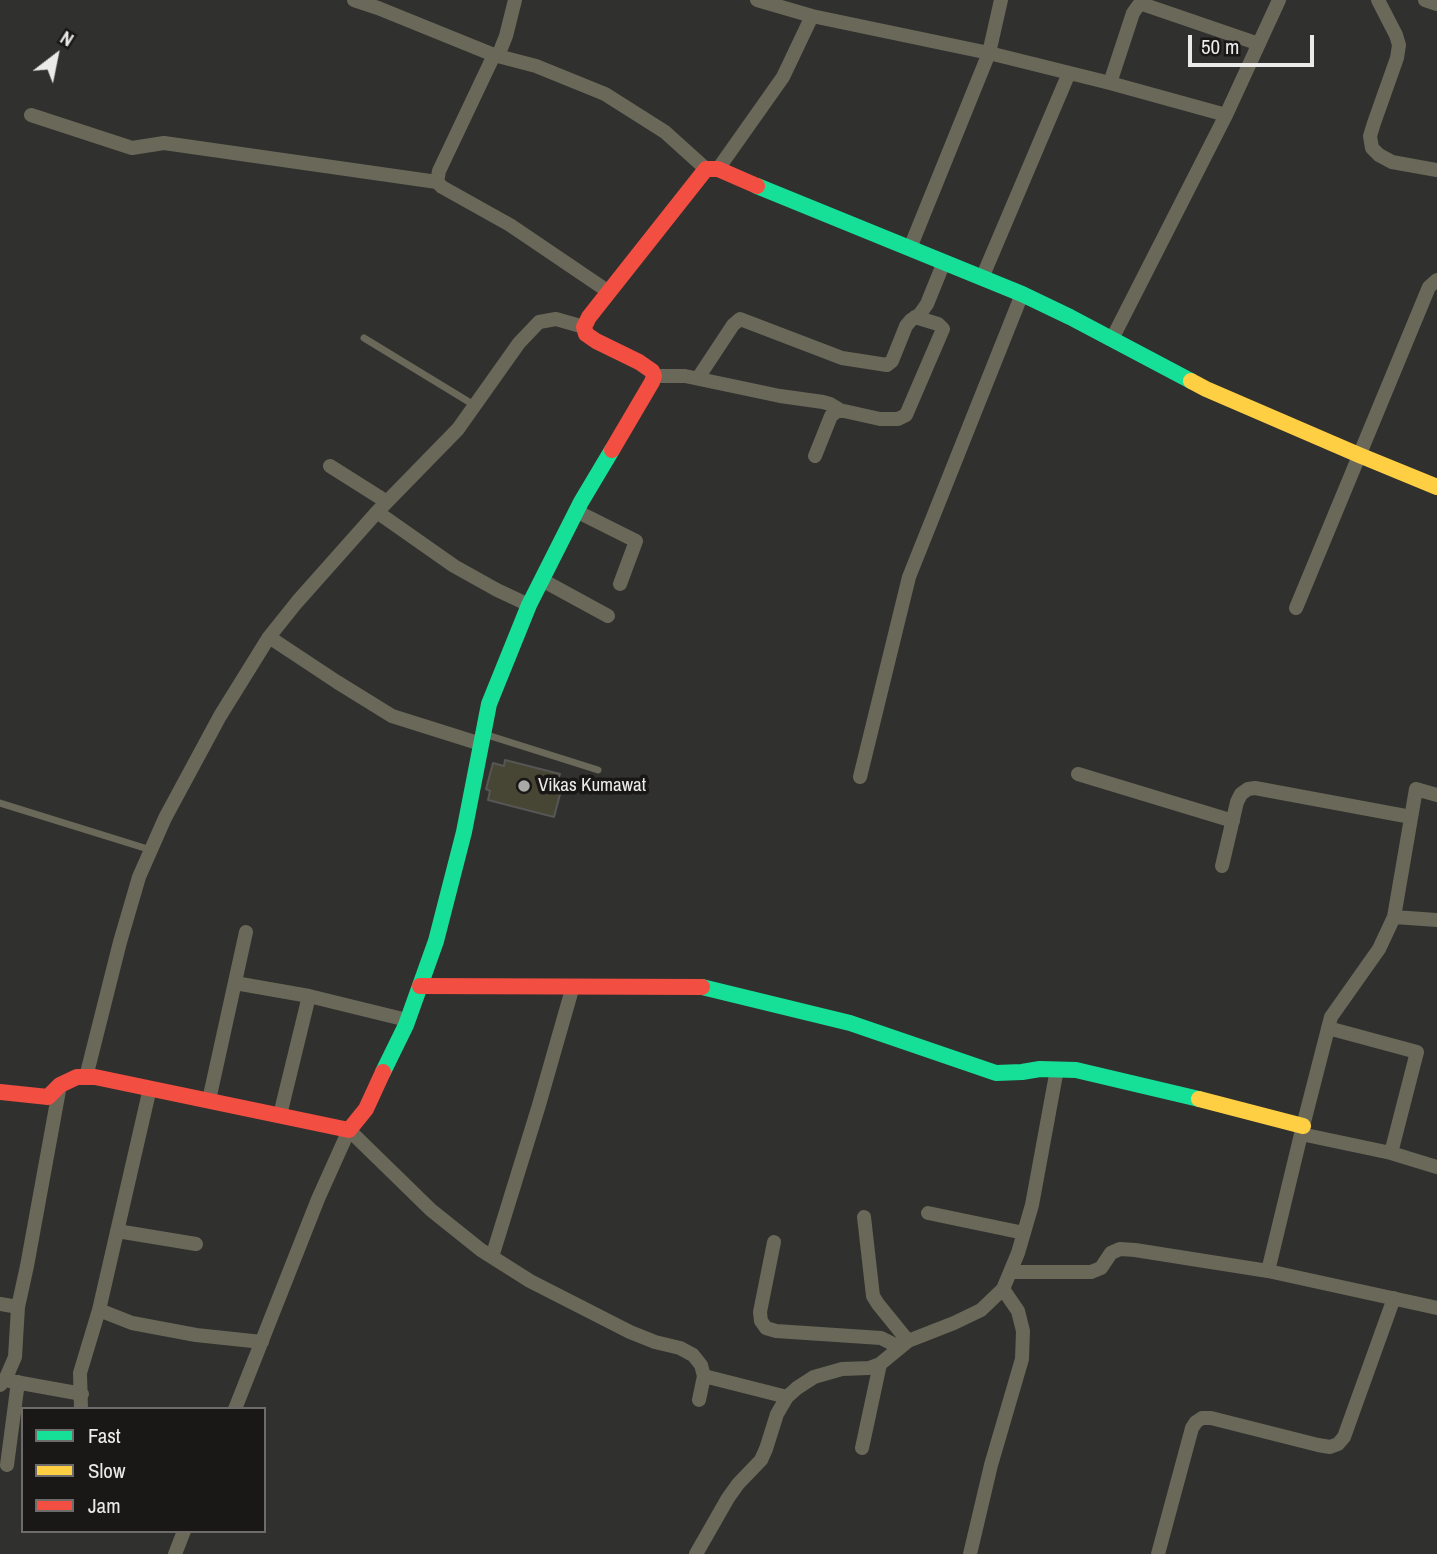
<!DOCTYPE html>
<html>
<head>
<meta charset="utf-8">
<style>
	body { margin:0 }
	#map { position:relative; width:1437px; height:1554px; overflow:hidden; background:#30302e; font-family:"Archivo Narrow",sans-serif }
	canvas { display:block }
	.legend { position:absolute; left:21px; top:1407px; width:245px; height:126px; box-sizing:border-box; background:#191817; border:2px solid #6d6c6b; margin:0; padding:9px 12px; list-style:none; font-size:21px; color:#eaeae8 }
	.legend li { display:flex; align-items:center; gap:14px; height:35px }
	.legend b { width:35px; border:2px solid #6d6c6b }
	.north { position:absolute; left:21px; top:21px; width:70px; height:70px; -webkit-text-stroke:5px #191817; paint-order:stroke; rotate:32deg; font-size:19px; font-weight:700; line-height:28px; text-align:center; color:#eaeae8 }
	.north::after { content:''; display:block; margin:auto; width:24px; height:32px; background:#eaeae8; clip-path:polygon(50% 0,100% 100%,50% 72%,0 100%) }
	.scale { position:absolute; left:1188px; top:35px; width:126px; height:32px; box-sizing:border-box; border:4px solid #eaeae8; border-top:0; padding-left:9px; font-size:21px; line-height:24px; white-space:nowrap; color:#eaeae8; -webkit-text-stroke:5px #191817; paint-order:stroke }
</style>
</head>
<body>
<div id="map">
<canvas width="1437" height="1554"></canvas>
<ul class="legend">
<li><b style="height:9px;background:#16e098"></b>Fast</li>
<li><b style="height:9px;background:#ffcf43"></b>Slow</li>
<li><b style="height:9px;background:#f24e42"></b>Jam</li>
</ul>
<div class="north">N</div>
<div class="scale">50 m</div>
</div>
<script>
const g = document.querySelector('canvas').getContext('2d');
g.lineJoin = 'round';
function fillPath(path, color) { g.fillStyle = color; g.fill(path, 'evenodd'); }
const shape = rows => new Path2D(rows.map(r => 'M' + r).join(''));
function trace(path, color, width, dash) { g.strokeStyle = color; g.lineWidth = width; g.lineCap = dash ? 'butt' : 'round'; g.setLineDash(dash || []); g.stroke(path); }
function write(font, color, halo, rows, align = 'center') {
  g.font = font + ' "Archivo Narrow",sans-serif'; g.lineWidth = 7; g.setLineDash([]); g.textBaseline = 'middle'; g.strokeStyle = halo; g.fillStyle = color; for (const [text, x, y, turn = 0] of rows) {
    g.save(); g.translate(x, y); g.rotate((+turn || 0) * Math.PI / 180); g.textAlign = isNaN(turn) ? turn : align; if (halo) g.strokeText(text, 0, 0); g.fillText(text, 0, 0); g.restore();
  }
}
const building = shape([
	[505,760,560,774,557,782,563,783,554,817,488,800,490,791,486,789,493,763,504,766,505,760]
]);
fillPath(building, '#474635');
trace(building, '#565654', 2);
trace(shape([
	[364,338,474,405],
	[484,734,598,770],
	[0,803,151,850]
]), '#6a6858', 7);
trace(shape([
	[354,0,378,8,494,55,536,66,605,94,665,132,706,169],
	[757,0,812,16,989,53,1110,83,1226,115,1279,0],
	[1378,0,1396,35,1399,45,1397,58,1374,123,1370,136,1372,148,1379,155,1392,162,1437,170],
	[1425,0,1437,4],
	[494,55,439,171,437,182,442,187,510,225,609,292],
	[498,56,506,36,515,0],
	[1110,83,1133,13,1138,6,1142,4,1259,44],
	[31,115,132,148,164,143,437,182],
	[718,169,783,77,812,16],
	[910,248,989,53,1001,0],
	[982,278,1069,73],
	[1112,339,1226,115],
	[654,376,685,376,780,396,823,402,830,404,840,410],
	[698,378,733,325,740,319,842,358,887,365,892,361,906,326,911,320,920,314,927,304,944,262],
	[815,456,831,416,837,411,844,411,880,419,898,419,906,415,943,329,938,324,915,317],
	[330,466,387,502],
	[576,511,636,541,620,584],
	[377,512,454,566,497,590,529,605],
	[542,580,608,616],
	[1296,608,1429,287,1437,280],
	[481,744,392,716,337,682,269,637,297,602,377,512,458,429,519,343,539,322,556,319,584,327],
	[1078,774,1233,821],
	[860,777,909,577,1022,294],
	[1222,866,1237,802,1241,794,1248,789,1255,788,1411,817],
	[1394,917,1437,920],
	[235,983,309,996,407,1020],
	[1328,1028,1417,1052,1391,1153],
	[86,1077,120,942,139,877,165,818,220,716,269,637],
	[150,1088,99,1310,132,1323,196,1335,262,1342],
	[209,1100,246,932],
	[280,1115,309,996],
	[1301,1134,1391,1153,1437,1167],
	[928,1213,1024,1233],
	[864,1217,873,1296,878,1304,908,1341],
	[117,1231,196,1244],
	[774,1242,760,1312,761,1321,766,1328,776,1331,881,1338,899,1347],
	[492,1257,539,1105,573,986],
	[1268,1271,1303,1126,1331,1017,1379,949,1394,917,1416,789,1437,795],
	[1011,1272,1091,1272,1101,1268,1111,1253,1120,1249,1135,1250,1268,1271,1437,1308],
	[0,1304,18,1307],
	[704,1376,787,1397],
	[10,1381,82,1394],
	[0,1385,5,1380,15,1357,18,1307,27,1266,60,1085],
	[81,1409,80,1373,99,1310],
	[235,1409,318,1199,349,1130,431,1210,481,1250,530,1281,630,1332,655,1342,680,1348,693,1355,701,1365,704,1376,699,1400],
	[862,1448,880,1364],
	[7,1465,18,1382],
	[175,1554,184,1531],
	[696,1554,728,1498,738,1484,761,1460,766,1449,777,1414,787,1397,797,1388,814,1377,842,1369,869,1368,880,1364,908,1341,954,1323,981,1310,1003,1289,1018,1253,1032,1205,1057,1069],
	[970,1554,991,1465,1022,1359,1023,1331,1018,1311,1003,1289],
	[1158,1554,1192,1428,1196,1422,1202,1418,1211,1418,1318,1445,1330,1447,1338,1444,1344,1437,1394,1298]
]), '#6a6858', 14);
trace(shape([
	[757,186,1022,294,1070,317,1191,381],
	[702,987,850,1023,996,1073,1022,1072,1040,1069,1076,1070,1199,1099],
	[383,1072,406,1025,436,941,464,832,489,704,529,605,581,502,612,450]
]), '#16e098', 16);
trace(shape([
	[1191,381,1206,389,1359,455,1437,487],
	[1199,1099,1303,1126]
]), '#ffcf43', 16);
trace(shape([
	[612,450,652,382,654,376,652,371,639,362,596,341,586,334,584,327,589,317,706,169,718,169,757,186],
	[420,986,702,987],
	[0,1092,48,1097,60,1085,77,1077,95,1077,349,1130,366,1109,383,1072]
]), '#f24e42', 16);
for (const [x, y, r, color] of [
	[524,786,7,"#a9a9a7"]
]) { const dot = new Path2D(); dot.arc(x, y, r, 0, 2 * Math.PI); g.fillStyle = color; g.fill(dot); trace(dot, '#191817', 2.5); }
write('19px', '#eaeae8', '#191817', [
	["Vikas Kumawat",538,786]
], 'left');
</script>
</body>
</html>
